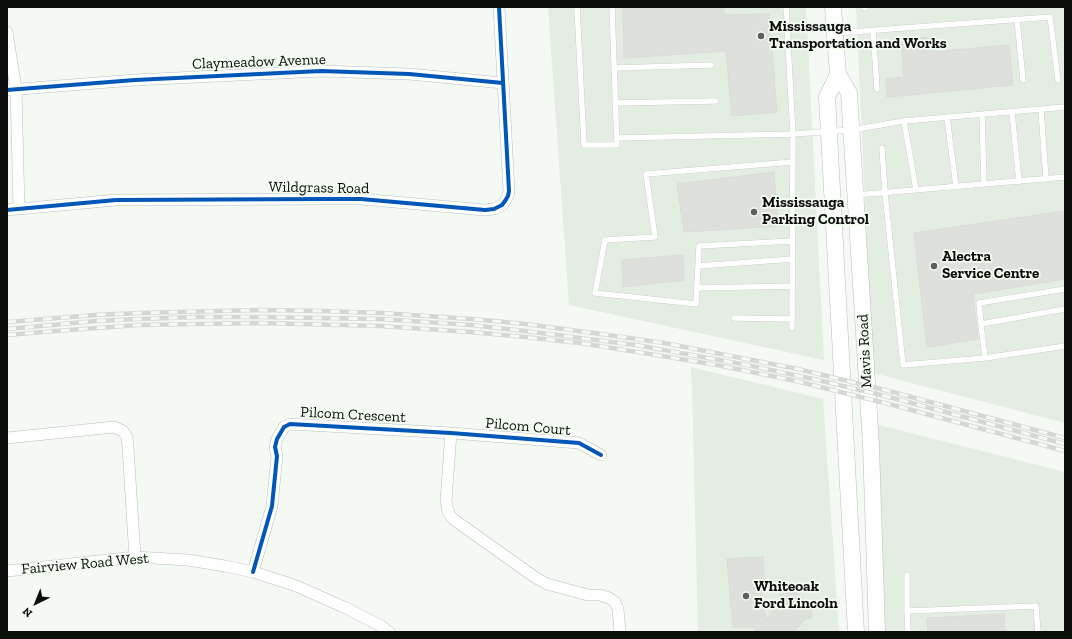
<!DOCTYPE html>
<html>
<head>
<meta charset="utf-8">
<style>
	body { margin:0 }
	#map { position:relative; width:1072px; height:639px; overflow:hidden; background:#f4f9f4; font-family:"Zilla Slab",serif }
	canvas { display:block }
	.frame { position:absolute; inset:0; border:8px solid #0a0d0a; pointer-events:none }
	.north { position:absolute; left:16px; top:583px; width:40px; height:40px; -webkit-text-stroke:3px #f3fcf1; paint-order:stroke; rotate:223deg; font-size:11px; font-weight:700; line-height:16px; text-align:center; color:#0a0d0a }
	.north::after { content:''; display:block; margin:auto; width:14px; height:18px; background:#0a0d0a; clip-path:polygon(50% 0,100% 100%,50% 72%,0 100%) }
</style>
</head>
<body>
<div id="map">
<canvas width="1072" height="639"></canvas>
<div class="frame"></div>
<div class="north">N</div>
</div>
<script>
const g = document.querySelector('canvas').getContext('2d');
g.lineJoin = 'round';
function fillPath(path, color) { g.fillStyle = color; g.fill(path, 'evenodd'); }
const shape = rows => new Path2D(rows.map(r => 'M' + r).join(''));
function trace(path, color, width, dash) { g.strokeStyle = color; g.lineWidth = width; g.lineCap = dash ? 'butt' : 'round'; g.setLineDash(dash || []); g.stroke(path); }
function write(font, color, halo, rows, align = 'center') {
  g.font = font + ' "Zilla Slab",serif'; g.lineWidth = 3.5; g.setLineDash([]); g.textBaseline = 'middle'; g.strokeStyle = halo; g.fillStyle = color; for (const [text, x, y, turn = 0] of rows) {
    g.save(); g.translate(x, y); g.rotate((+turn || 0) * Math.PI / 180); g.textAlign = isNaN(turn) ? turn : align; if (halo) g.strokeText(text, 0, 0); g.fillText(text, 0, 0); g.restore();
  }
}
fillPath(shape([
	[548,7,806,7,824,360,569,305],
	[856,7,1065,7,1065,423,873,373],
	[691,367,823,399,839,632,698,632,692,389],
	[867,422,1065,472,1065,632,883,632]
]), '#e3ede1');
const building = shape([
	[623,7,724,8,724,15,769,14,777,112,732,116,726,51,624,58,623,7],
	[932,37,934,52,1009,45,1013,85,887,97,886,79,904,77,901,40,932,37],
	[774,172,778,226,684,232,677,184,774,172],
	[1065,211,1065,279,973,294,978,339,927,347,914,233,1065,211],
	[683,255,684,280,623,287,622,260,683,255],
	[763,557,764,585,761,586,766,620,783,599,779,594,788,584,808,603,811,602,812,618,805,619,794,632,755,632,754,627,733,627,732,609,731,609,727,559,763,557],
	[1004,614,1005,632,928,632,927,618,1004,614]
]);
fillPath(building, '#dee0dc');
trace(building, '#dadcd7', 1);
const service = shape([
	[577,7,584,145,617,145,612,7],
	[865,7,865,8],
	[1017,19,1023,80],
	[873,30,877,89],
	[837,33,1050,17,1058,80],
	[614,68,711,65],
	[615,103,716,101],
	[1041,110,1046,179],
	[1012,112,1019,182],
	[982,115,984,184],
	[947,117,956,187],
	[904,121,1065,107],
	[617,138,793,134,786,7],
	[882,148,885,193,903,365,985,358,981,324,1065,309],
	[856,195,1065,177],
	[793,241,699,246,696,304,595,293,605,240,655,237,646,174,793,162],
	[698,266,793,259],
	[697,288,793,286],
	[734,318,792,319],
	[981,324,979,303,1065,289],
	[792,328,793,134,851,130,904,121,916,190],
	[985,358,1065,346],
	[907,575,907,611],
	[908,632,907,611,1036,606,1038,632]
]);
const minor = shape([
	[7,32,16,89,19,209],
	[7,90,135,80,321,71,409,74,503,83],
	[7,210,116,200,322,199,361,199,485,210,494,209,502,205,505,201,508,196,509,191,499,7],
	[451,433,446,501,448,512,453,519,536,578,547,584,588,595,600,595,609,598,615,602,618,609,620,632],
	[7,438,114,427,123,431,127,437,128,448,135,557],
	[7,571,135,557,188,560,225,566,253,572,294,585,346,608,381,626,389,632],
	[253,572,272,506,277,456,275,447,277,439,284,427,290,424,451,433,579,443,601,455]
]);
const secondary = shape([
	[833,7,838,74,849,93,871,445,877,632],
	[838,74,827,97,856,632]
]);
trace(service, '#bbbfbb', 6);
trace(minor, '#bbbfbb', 12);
trace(secondary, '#bbbfbb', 17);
trace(service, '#fdfefd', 5.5);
trace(minor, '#fdfefd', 11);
trace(secondary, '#fdfefd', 16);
const rail = shape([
	[7,322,95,315,140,313,259,310,322,311,381,313,472,319,526,324,608,335,664,343,798,369,889,391,1065,438],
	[7,329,96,321,139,319,198,317,259,317,381,319,471,325,525,331,636,345,747,365,818,380,889,397,1065,444],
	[7,335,55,331,139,325,259,323,380,326,471,332,524,337,580,343,662,356,717,365,796,381,889,404,1065,451]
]);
trace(rail, '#d5d7d5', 4.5);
trace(rail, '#f3fcf1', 3, [9]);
trace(shape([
	[7,90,135,80,321,71,409,74,503,83],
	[7,210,116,200,322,199,361,199,485,210,494,209,502,205,505,201,508,196,509,191,499,7],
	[253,572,272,506,277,456,275,447,277,439,284,427,290,424,451,433,579,443,601,455]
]), '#0057b8', 4);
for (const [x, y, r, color] of [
	[761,36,4,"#5c605c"],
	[754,212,4,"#5c605c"],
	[934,266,4,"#5c605c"],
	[746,596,4,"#5c605c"]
]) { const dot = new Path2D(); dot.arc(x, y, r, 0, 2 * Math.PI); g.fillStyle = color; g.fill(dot); trace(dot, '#f3fcf1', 1.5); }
write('bold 15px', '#0a0d0a', '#f3fcf1', [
	["Mississauga",769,27],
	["Transportation and Works",769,44],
	["Mississauga",762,203],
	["Parking Control",762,220],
	["Alectra",942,257],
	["Service Centre",942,274],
	["Whiteoak",754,587],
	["Ford Lincoln",754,604]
], 'left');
write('15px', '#0a0d0a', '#f3fcf1', [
	["Claymeadow Avenue",259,62,-2],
	["Wildgrass Road",319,188,1],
	["Mavis Road",865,351,-93],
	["Pilcom Crescent",353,415,3],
	["Pilcom Court",528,427,5],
	["Fairview Road West",85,564,-5]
]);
</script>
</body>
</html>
